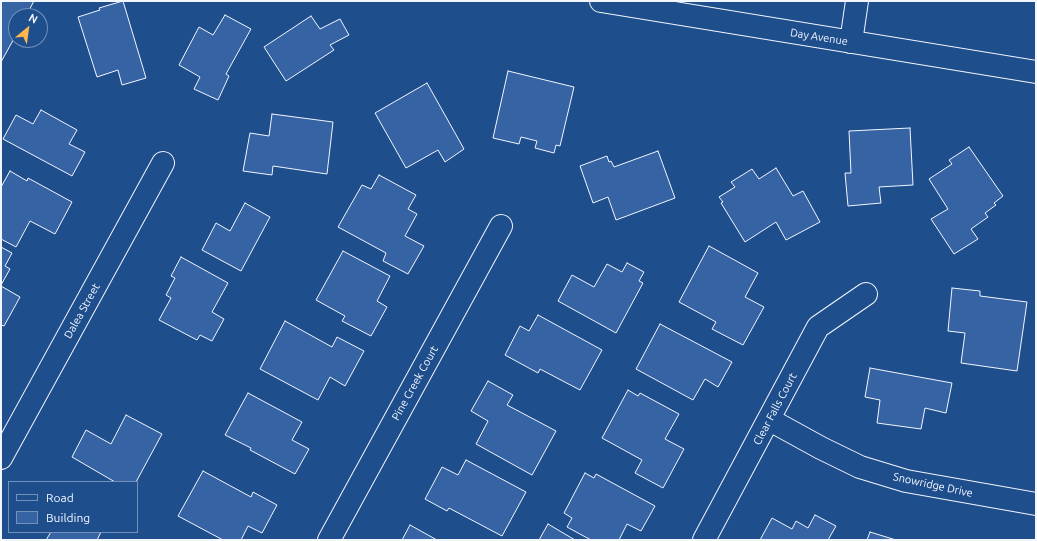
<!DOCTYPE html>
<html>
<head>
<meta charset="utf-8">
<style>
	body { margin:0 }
	#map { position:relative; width:1037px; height:541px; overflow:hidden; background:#1f4e8c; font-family:Ubuntu,sans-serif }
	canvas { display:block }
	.frame { position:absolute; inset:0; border:2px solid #f2f6ff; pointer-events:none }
	.legend { position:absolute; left:8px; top:481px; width:130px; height:52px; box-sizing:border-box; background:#1f4e8c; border:1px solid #7391ba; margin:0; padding:5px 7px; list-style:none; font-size:12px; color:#f2f6ff }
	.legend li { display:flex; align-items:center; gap:8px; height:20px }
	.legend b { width:20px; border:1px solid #7391ba }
	.north { position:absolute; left:8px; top:8px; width:40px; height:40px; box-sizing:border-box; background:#1f4e8c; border:1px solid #7391ba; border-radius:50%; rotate:29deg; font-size:11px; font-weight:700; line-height:16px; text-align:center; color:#f2f6ff }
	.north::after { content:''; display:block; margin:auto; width:14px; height:18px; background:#ffb74d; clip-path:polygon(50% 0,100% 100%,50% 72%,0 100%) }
</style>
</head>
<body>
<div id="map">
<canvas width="1037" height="541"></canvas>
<div class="frame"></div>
<ul class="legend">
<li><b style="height:5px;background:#1f4e8c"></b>Road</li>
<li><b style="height:11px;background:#3563a3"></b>Building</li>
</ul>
<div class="north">N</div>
</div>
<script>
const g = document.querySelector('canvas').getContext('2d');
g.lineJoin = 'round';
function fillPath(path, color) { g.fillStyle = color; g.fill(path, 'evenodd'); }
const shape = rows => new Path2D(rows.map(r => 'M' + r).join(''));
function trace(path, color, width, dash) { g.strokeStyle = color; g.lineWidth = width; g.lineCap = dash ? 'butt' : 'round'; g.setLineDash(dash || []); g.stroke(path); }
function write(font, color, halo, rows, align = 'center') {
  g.font = font + ' Ubuntu,sans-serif'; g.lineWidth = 3; g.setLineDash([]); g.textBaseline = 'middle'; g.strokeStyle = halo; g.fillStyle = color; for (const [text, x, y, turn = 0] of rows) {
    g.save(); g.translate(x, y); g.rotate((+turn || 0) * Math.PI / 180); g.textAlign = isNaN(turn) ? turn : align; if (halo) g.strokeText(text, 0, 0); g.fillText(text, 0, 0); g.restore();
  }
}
const building = shape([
	[1,1,34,1,26,16,16,16,16,35,1,62,1,1],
	[123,1,146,78,122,85,118,70,97,77,78,17,100,10,99,8,123,1],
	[225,15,251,29,226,74,229,76,218,100,194,89,200,77,179,65,199,27,213,35,225,15],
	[311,16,320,29,340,19,349,35,330,45,334,50,286,81,264,47,311,16],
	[508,71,574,87,560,146,556,145,554,153,535,148,537,141,521,137,519,144,493,138,508,71],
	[427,83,464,149,445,162,438,150,406,168,375,113,427,83],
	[41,110,77,130,69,144,85,152,72,176,3,139,16,115,33,124,41,110],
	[272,114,333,122,327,174,273,166,272,175,243,171,250,133,269,136,272,114],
	[910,128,913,185,879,187,881,203,848,206,845,173,851,173,849,131,910,128],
	[969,147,1003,196,994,203,996,205,985,213,988,217,971,229,978,239,954,254,931,219,948,209,929,179,952,164,949,160,969,147],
	[658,151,675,198,616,220,608,197,593,203,580,166,607,156,609,162,611,161,614,167,658,151],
	[776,168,793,196,803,191,820,222,786,240,776,222,745,242,721,203,723,202,719,197,735,187,731,182,752,169,759,179,776,168],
	[10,171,27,181,28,178,72,202,55,234,30,221,16,247,1,239,1,187,10,171],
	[379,175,416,195,408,209,417,214,405,236,424,246,408,274,383,261,386,253,338,227,362,185,371,189,379,175],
	[245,203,270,217,241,271,202,250,216,223,230,231,245,203],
	[709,246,758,273,745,297,764,307,743,345,712,329,716,322,679,302,709,246],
	[1,247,12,253,5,266,10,269,1,285,1,247],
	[343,251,390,276,377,301,387,307,371,336,342,321,345,316,316,300,343,251],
	[181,257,228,283,212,312,224,319,212,341,200,335,197,340,159,320,171,298,166,295,175,278,171,276,181,257],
	[627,263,644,272,639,281,643,283,616,333,558,301,572,275,594,287,607,264,622,272,627,263],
	[1,286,20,297,4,326,1,325,1,286],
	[952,288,980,291,980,296,1027,302,1017,371,961,363,965,333,948,331,952,288],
	[538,315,602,350,580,390,540,369,538,373,505,355,520,326,529,331,538,315],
	[285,321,332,347,337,337,364,351,345,386,330,377,318,400,260,369,285,321],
	[660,324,732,362,718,387,705,379,693,400,636,369,660,324],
	[870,368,952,383,946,413,925,408,921,429,877,423,880,400,865,397,870,368],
	[488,381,513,395,507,405,556,431,532,475,476,444,488,421,471,411,488,381],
	[628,390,638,396,640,393,679,414,665,439,684,449,663,488,635,473,642,460,602,438,628,390],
	[248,393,302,422,292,440,309,449,295,474,250,450,251,448,225,435,248,393],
	[126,415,162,434,136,482,115,482,72,457,86,430,111,444,126,415],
	[466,460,526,492,502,536,449,508,447,511,425,499,442,467,458,475,466,460],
	[203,471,251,497,253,492,277,505,262,533,248,526,241,540,223,540,178,516,203,471],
	[585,473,594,478,596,474,655,506,641,531,627,524,619,540,591,540,567,527,572,518,564,513,585,473],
	[815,515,836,526,828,540,760,540,772,518,792,529,796,521,808,528,815,515],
	[548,524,575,540,539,540,548,524],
	[410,525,437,540,402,540,410,525],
	[51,532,101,532,97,540,46,540,51,532],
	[870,532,896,540,867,540,870,532]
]);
fillPath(building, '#3563a3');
trace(building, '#f2f6ff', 1);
const minor = shape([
	[851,42,857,1],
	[770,420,821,448,860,467,906,481,1036,504],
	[1,458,163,163],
	[329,540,501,226],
	[704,540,818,327,866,294]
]);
const tertiary = shape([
	[601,1,1036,72]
]);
trace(minor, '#f2f6ff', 24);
trace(tertiary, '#f2f6ff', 24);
trace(minor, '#1f4e8c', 22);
trace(tertiary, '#1f4e8c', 22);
write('11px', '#f2f6ff', '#1f4e8c', [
	["Day Avenue",819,37,9],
	["Dalea Street",82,311,-61],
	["Pine Creek Court",415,383,-61],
	["Clear Falls Court",775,409,-62],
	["Snowridge Drive",933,485,12]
]);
</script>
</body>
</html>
